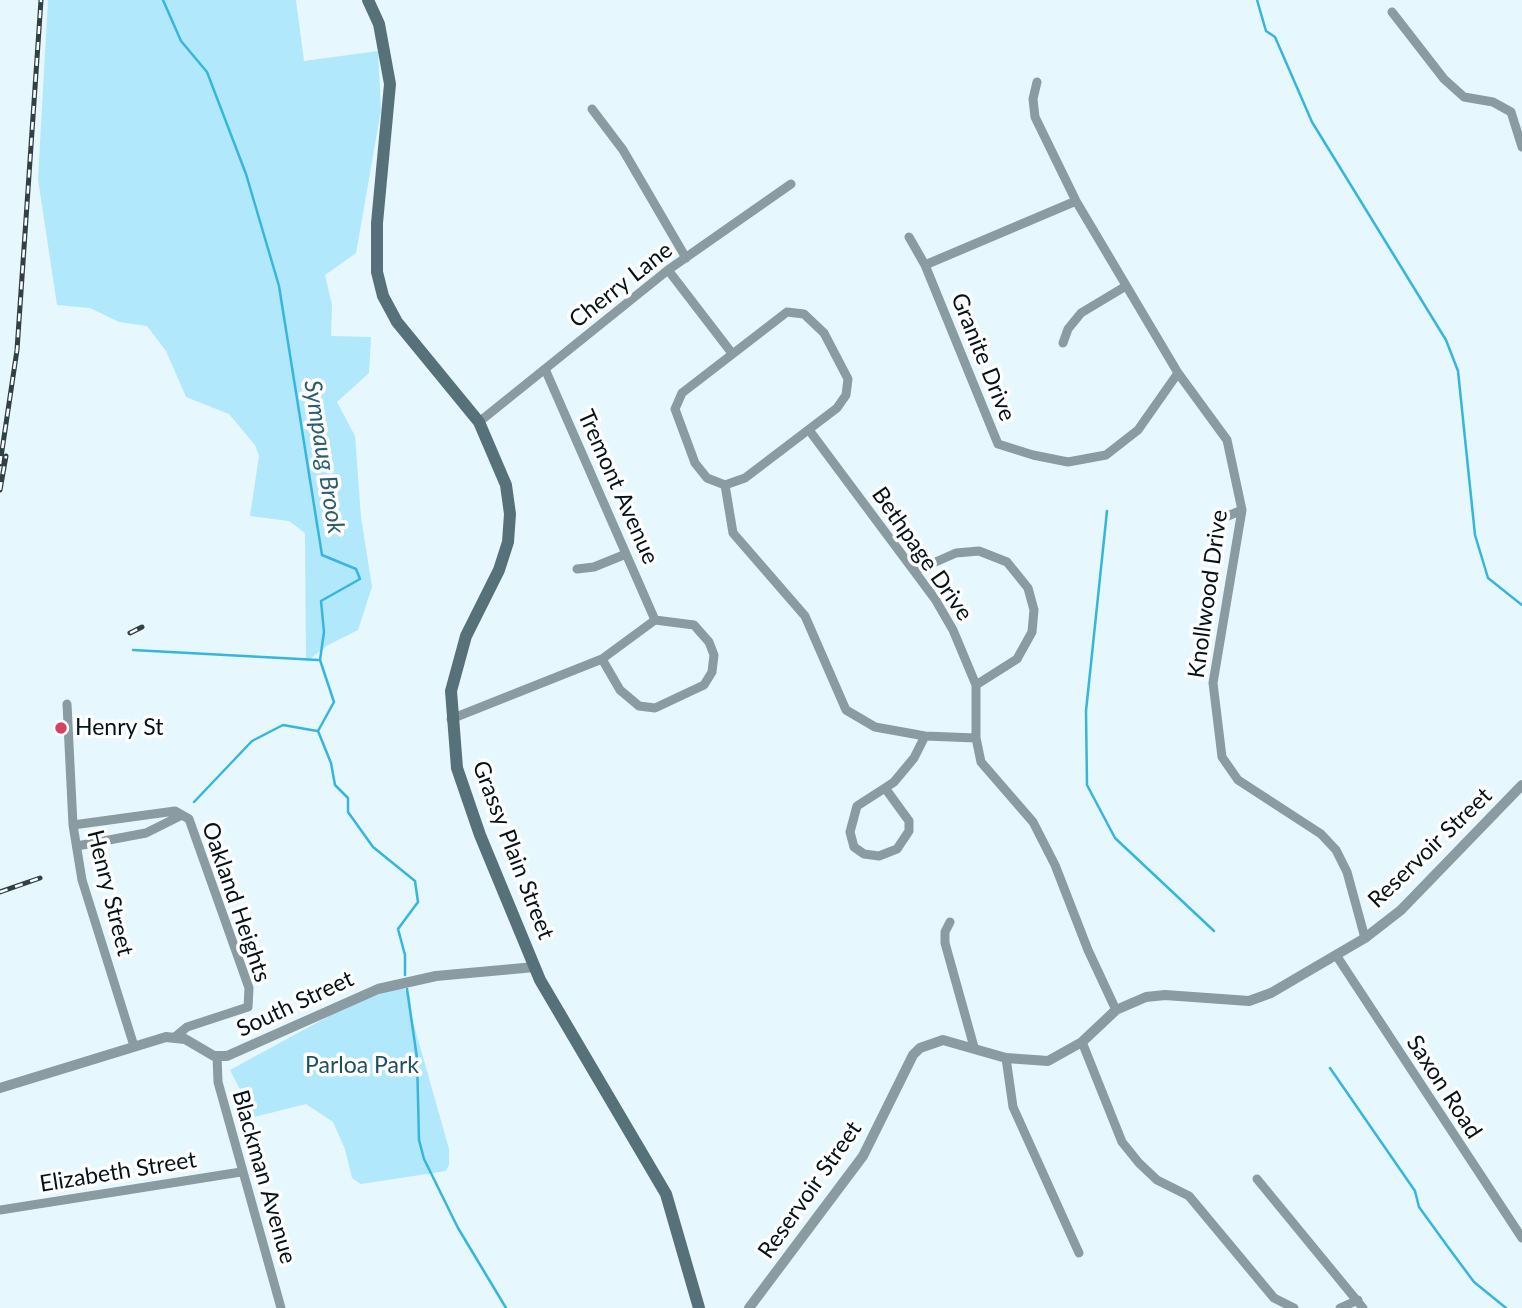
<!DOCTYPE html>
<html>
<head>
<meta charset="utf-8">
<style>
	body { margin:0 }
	canvas { display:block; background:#e6f7fe }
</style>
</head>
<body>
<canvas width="1522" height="1308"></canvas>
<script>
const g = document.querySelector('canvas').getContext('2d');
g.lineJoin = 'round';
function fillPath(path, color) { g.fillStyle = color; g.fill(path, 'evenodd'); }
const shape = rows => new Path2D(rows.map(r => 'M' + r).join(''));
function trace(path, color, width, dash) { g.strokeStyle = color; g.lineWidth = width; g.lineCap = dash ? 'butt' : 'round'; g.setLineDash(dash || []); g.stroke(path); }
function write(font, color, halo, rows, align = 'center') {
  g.font = font + ' Lato,sans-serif'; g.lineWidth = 7; g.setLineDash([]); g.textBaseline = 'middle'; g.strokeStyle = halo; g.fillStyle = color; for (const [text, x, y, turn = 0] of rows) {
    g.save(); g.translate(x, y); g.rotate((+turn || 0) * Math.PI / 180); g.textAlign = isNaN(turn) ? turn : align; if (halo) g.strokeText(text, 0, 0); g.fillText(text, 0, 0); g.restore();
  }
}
fillPath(shape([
	[48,0,296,0,304,61,378,51,381,110,356,253,325,275,332,305,331,336,371,337,369,373,337,402,355,436,361,517,372,587,358,630,328,645,306,662,305,533,289,521,250,516,259,456,255,445,229,414,186,397,166,351,147,326,119,322,90,308,57,305,38,179],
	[402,986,410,996,412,1018,449,1149,449,1165,446,1171,361,1184,352,1178,345,1149,333,1122,306,1104,254,1117,230,1070,353,1003]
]), '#b1e8fc');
trace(shape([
	[163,0,181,41,207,72,246,174,279,286,322,555,356,569,360,579,321,601,324,632,320,660,334,702,318,731,331,763,335,785,348,798,348,812,373,847,415,881,418,902,398,929,405,955,405,975],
	[1257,0,1266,31,1275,37,1312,122,1446,340,1458,371,1475,535,1488,578,1522,605],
	[1107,511,1086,711,1087,785,1115,838,1214,931],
	[133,650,318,660],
	[194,802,252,741,283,725,317,731],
	[407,989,417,1058,419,1140,424,1159,458,1228,506,1308],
	[1330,1068,1415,1191,1419,1207,1448,1247,1474,1282,1506,1308]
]), '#36b6dd', 2.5);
trace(shape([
	[1392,12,1444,79,1464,97,1493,102,1511,112,1522,147],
	[1037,82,1033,99,1035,117,1076,201,1178,373,1227,440,1242,510,1213,683,1222,757,1238,780,1321,834,1336,850,1347,872,1365,938],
	[592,109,623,150,686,258],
	[909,237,925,265,998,444,1033,455,1068,462,1106,455,1138,430,1178,373],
	[925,265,1076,201],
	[668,270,731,352],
	[787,312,804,314,824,333,848,379,846,395,837,408,745,478,725,485,707,478,695,463,675,409,682,393,787,312],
	[1063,343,1068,329,1081,313,1126,286],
	[545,369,655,620],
	[479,422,668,270,791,184],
	[809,430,935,599,953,630,976,685,976,738,981,762,1033,822,1055,865,1088,950,1116,1010],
	[725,485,733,533,805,616,846,710,875,727,925,736,976,738],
	[1223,518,1242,510],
	[577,569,594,567,626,554],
	[915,571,956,553,979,551,1007,562,1028,588,1034,610,1032,632,1017,659,976,685],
	[602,659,620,690,639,706,655,708,704,685,712,672,714,655,709,642,694,625,655,620],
	[67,704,73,825,82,880,134,1046],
	[451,719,602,659,655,620],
	[885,788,909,821,909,831,897,849,879,856,864,854,854,847,850,832,857,806,885,788,894,782,914,758,925,736],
	[73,825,175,811,189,819,249,988,248,1007,187,1027,175,1037],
	[77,846,146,833,182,815],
	[950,922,945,932,945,943,974,1047],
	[1336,955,1522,1238],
	[1082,1042,1122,1142,1139,1163,1157,1180,1189,1196,1274,1298,1294,1308],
	[217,1056,218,1082,281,1308],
	[1006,1058,1013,1107,1079,1253],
	[1257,1179,1363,1308],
	[0,1210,241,1172],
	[1340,1308,1358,1300]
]), '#8a9ba2', 9);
trace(shape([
	[0,1088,166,1037,185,1039,214,1056,227,1056,378,989,436,976,535,967],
	[749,1308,863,1156,913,1055,920,1048,943,1040,1006,1058,1048,1061,1082,1042,1116,1010,1146,997,1165,995,1249,1001,1271,993,1365,938,1401,910,1522,785]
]), '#8a9ba2', 10);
trace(shape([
	[368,0,379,24,390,84,377,223,377,272,383,296,397,322,479,422,506,485,510,514,508,542,499,570,466,636,451,691,457,768,480,835,540,980,666,1194,699,1308]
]), '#57717b', 12);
const rail = shape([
	[0,464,17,350,41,0],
	[0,490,6,456],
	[130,633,142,627],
	[0,892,40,878]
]);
trace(rail, '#304046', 5);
trace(rail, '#fff', 2.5, [8]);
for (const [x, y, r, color] of [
	[61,728,7,"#d44461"]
]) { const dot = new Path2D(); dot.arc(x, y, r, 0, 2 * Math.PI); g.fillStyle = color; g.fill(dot); trace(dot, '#fff', 2.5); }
write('23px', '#041319', '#fff', [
	["Cherry Lane",621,285,-38],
	["Granite Drive",983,357,68],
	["Tremont Avenue",618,487,66],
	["Bethpage Drive",922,554,55],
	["Knollwood Drive",1208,594,-82],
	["Reservoir Street",1430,848,-44],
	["Grassy Plain Street",513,850,69],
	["Henry Street",110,893,76],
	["Oakland Heights",236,902,71],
	["South Street",295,1004,-25],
	["Saxon Road",1444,1087,57],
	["Elizabeth Street",118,1172,-9],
	["Blackman Avenue",264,1177,74],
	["Reservoir Street",810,1190,-55]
]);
write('23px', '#041319', '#fff', [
	["Henry St",75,728]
], 'left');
write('23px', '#1d5060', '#fff', [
	["Parloa Park",362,1066]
]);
write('italic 24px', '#2b5d6d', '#fff', [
	["Sympaug Brook",324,457,81]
]);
</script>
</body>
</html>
